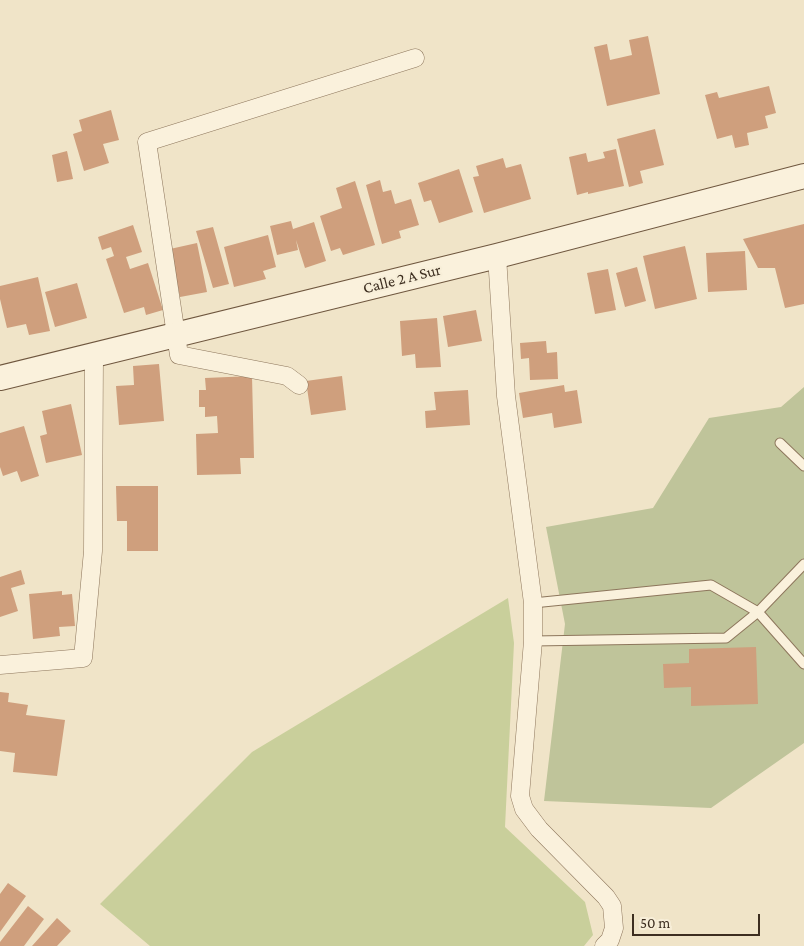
<!DOCTYPE html>
<html>
<head>
<meta charset="utf-8">
<style>
	body { margin:0 }
	#map { position:relative; width:804px; height:946px; overflow:hidden; background:#f0e4c8; font-family:"Crimson Pro",serif }
	canvas { display:block }
	.scale { position:absolute; left:632px; top:914px; width:128px; height:22px; box-sizing:border-box; border:2px solid #3d2e20; border-top:0; padding-left:6px; font-size:15px; line-height:18px; white-space:nowrap; color:#3d2e20; -webkit-text-stroke:4px #f7eed8; paint-order:stroke }
</style>
</head>
<body>
<div id="map">
<canvas width="804" height="946"></canvas>
<div class="scale">50 m</div>
</div>
<script>
const g = document.querySelector('canvas').getContext('2d');
g.lineJoin = 'round';
function fillPath(path, color) { g.fillStyle = color; g.fill(path, 'evenodd'); }
const shape = rows => new Path2D(rows.map(r => 'M' + r).join(''));
function trace(path, color, width, dash) { g.strokeStyle = color; g.lineWidth = width; g.lineCap = dash ? 'butt' : 'round'; g.setLineDash(dash || []); g.stroke(path); }
function write(font, color, halo, rows, align = 'center') {
  g.font = font + ' "Crimson Pro",serif'; g.lineWidth = 4.5; g.setLineDash([]); g.textBaseline = 'middle'; g.strokeStyle = halo; g.fillStyle = color; for (const [text, x, y, turn = 0] of rows) {
    g.save(); g.translate(x, y); g.rotate((+turn || 0) * Math.PI / 180); g.textAlign = isNaN(turn) ? turn : align; if (halo) g.strokeText(text, 0, 0); g.fillText(text, 0, 0); g.restore();
  }
}
fillPath(shape([
	[508,598,514,643,505,827,585,902,593,935,584,946,150,946,100,904,252,752]
]), '#c9cf9b');
fillPath(shape([
	[804,387,804,743,711,808,544,801,565,624,546,527,653,508,709,418,781,407]
]), '#bfc49a');
fillPath(shape([
	[648,36,660,94,607,106,594,47,607,44,610,60,632,55,629,40],
	[769,86,776,113,765,116,768,128,747,133,749,145,735,148,732,135,717,139,705,95,717,92,719,98],
	[111,110,119,140,103,144,109,163,84,171,73,134,82,131,79,120],
	[655,129,664,165,640,171,643,183,629,187,617,139],
	[616,149,624,186,588,194,588,192,577,195,569,157,586,153,588,162,605,158,603,152],
	[67,151,73,179,57,182,52,155],
	[503,158,506,168,521,164,531,199,484,213,473,177,479,176,476,166],
	[459,169,473,212,439,223,431,200,424,202,418,183],
	[380,180,383,192,391,190,395,204,411,199,419,225,399,231,401,238,382,244,366,185],
	[355,181,375,245,343,255,340,248,331,251,320,216,342,208,336,188],
	[291,221,293,229,314,222,326,261,305,268,296,240,298,250,277,255,270,226],
	[804,224,804,304,785,308,775,268,758,268,743,239],
	[133,225,142,252,126,257,130,269,148,263,163,310,146,315,144,307,124,313,106,259,114,256,111,247,102,250,98,237],
	[213,227,229,284,213,288,196,231],
	[268,235,276,267,263,271,266,279,234,287,224,247],
	[197,243,207,292,180,297,170,249],
	[685,246,697,299,655,309,643,256],
	[745,251,747,290,708,292,706,253],
	[637,267,646,301,625,307,616,273],
	[608,269,616,310,595,314,587,273],
	[38,277,50,331,29,335,26,324,7,328,0,299,0,286],
	[77,283,87,318,55,327,45,292],
	[476,310,482,341,448,347,443,316],
	[437,318,441,367,416,368,415,354,402,356,400,321],
	[546,341,547,353,557,352,558,379,530,380,529,358,521,359,520,343],
	[159,364,164,421,119,425,116,386,134,385,133,366],
	[252,376,254,458,240,458,241,474,197,475,196,434,218,433,217,416,205,417,205,407,199,407,199,390,206,390,205,378],
	[342,376,346,410,311,415,306,381],
	[564,385,565,392,577,390,582,423,554,428,552,413,523,418,519,393],
	[468,390,470,425,426,428,425,411,436,410,434,392],
	[71,404,82,455,46,463,40,436,47,434,42,411],
	[24,426,39,476,21,482,17,471,3,476,0,467,0,433],
	[116,486,158,486,158,551,127,551,127,521,117,521],
	[21,570,25,584,11,588,18,611,0,617,0,577],
	[62,591,62,595,72,594,75,626,59,627,60,636,33,639,29,594],
	[756,647,758,704,691,706,691,687,664,688,663,664,689,663,689,649],
	[0,692,9,693,8,702,28,705,26,715,65,720,57,776,13,772,15,753,0,751],
	[8,883,26,896,0,932,0,894],
	[28,906,44,919,24,946,0,946,0,942],
	[57,918,71,931,57,946,32,946]
]), '#cf9f7d');
const service = shape([
	[780,443,804,466],
	[533,603,711,585,758,612,804,664],
	[533,641,726,638,758,612,804,564]
]);
const minor = shape([
	[497,256,506,396,533,603,533,641,520,796,524,809,539,829,606,897,612,906,614,928,610,940,604,946],
	[299,385,287,376,179,355,147,142,415,58],
	[0,665,83,658,93,551,94,355]
]);
const secondary = shape([
	[0,378,497,256,804,176]
]);
trace(service, '#8d765c', 11);
trace(minor, '#8d765c', 19);
trace(secondary, '#6f573f', 26);
trace(service, '#faf1dc', 9);
trace(minor, '#faf1dc', 18);
trace(secondary, '#faf1dc', 24);
write('16px', '#3d2e20', '#f7eed8', [
	["Calle 2 A Sur",402,279,-14]
]);
</script>
</body>
</html>
